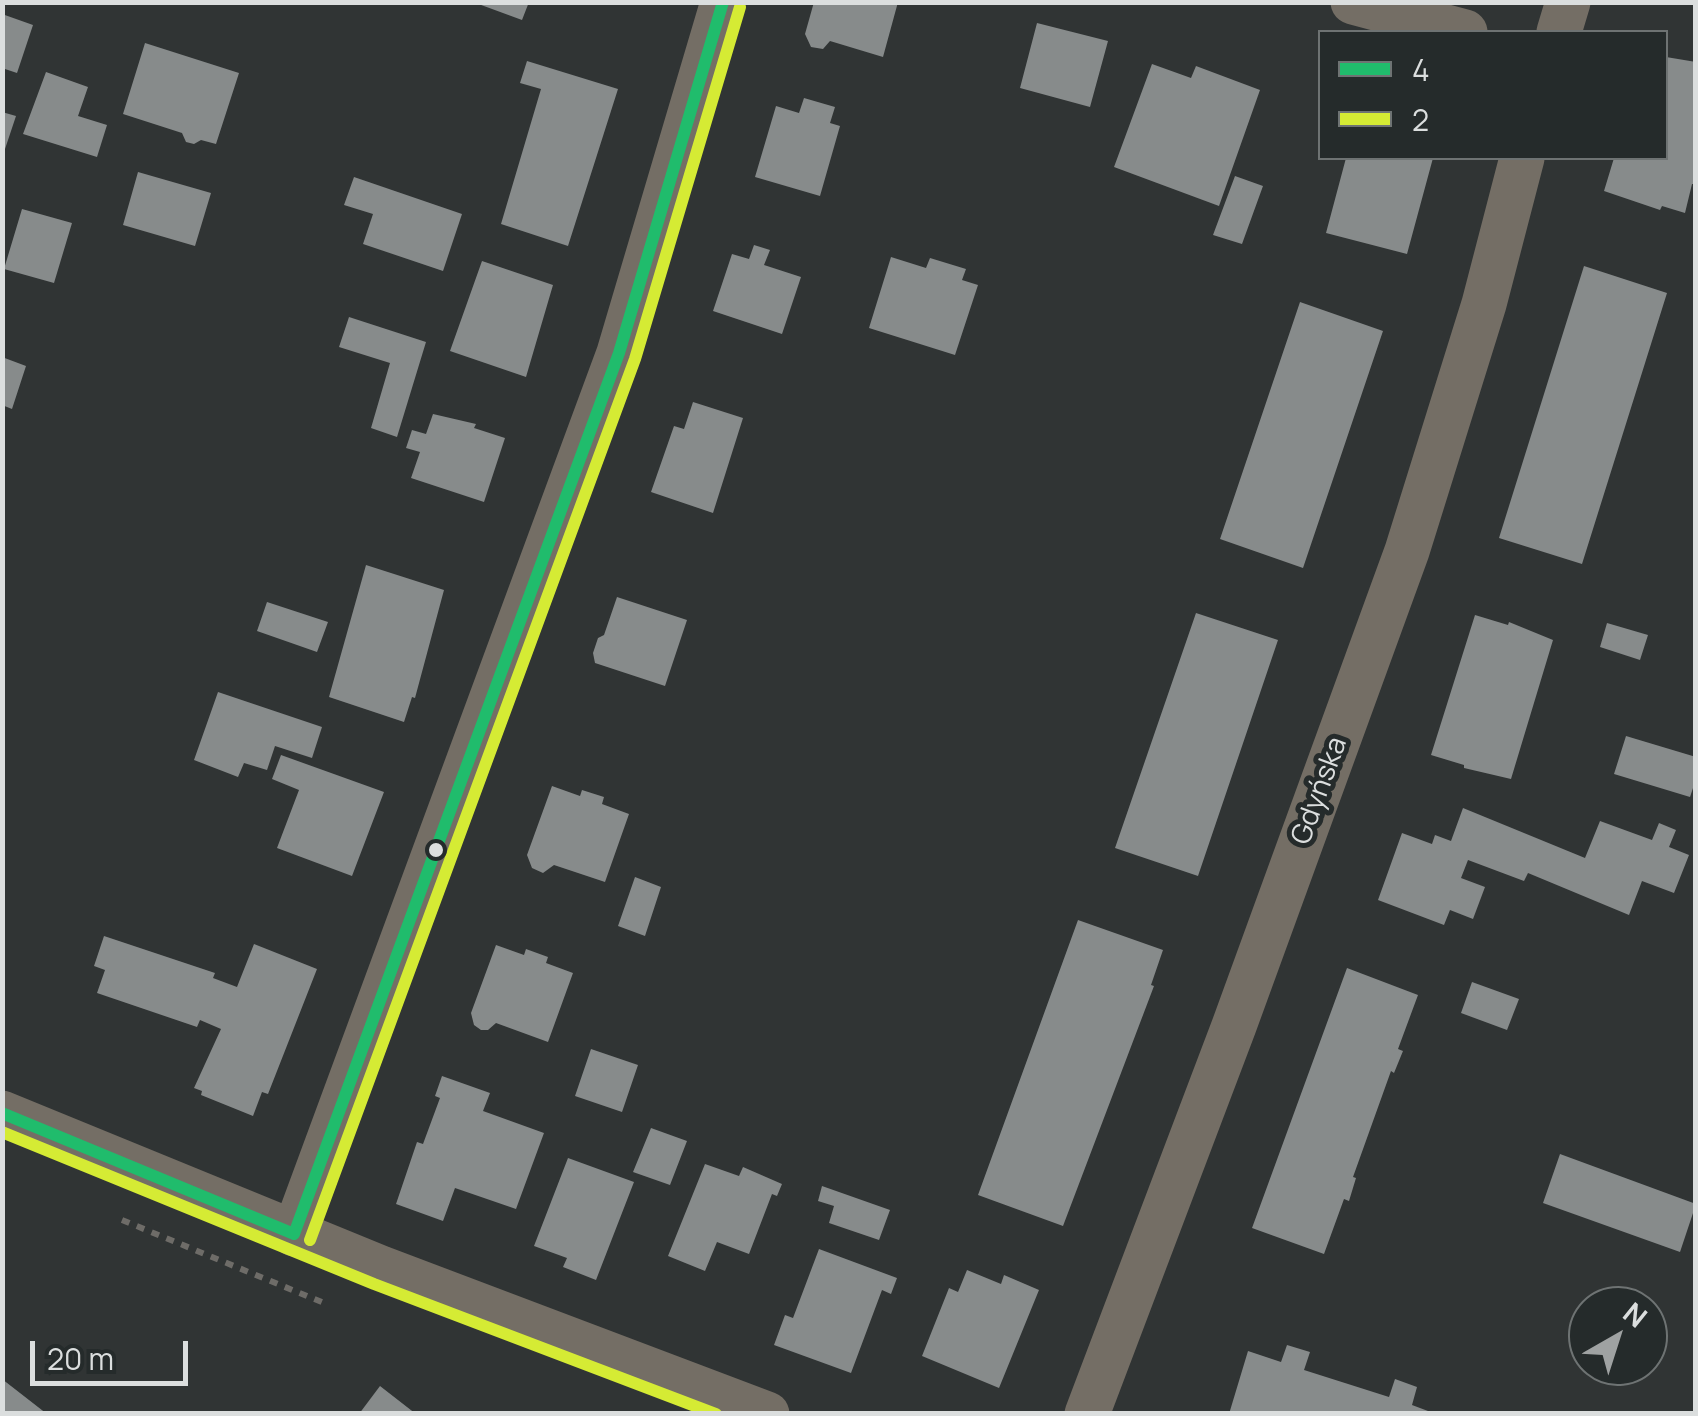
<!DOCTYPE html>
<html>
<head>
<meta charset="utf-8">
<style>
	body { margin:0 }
	#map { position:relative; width:1698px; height:1416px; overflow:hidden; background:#303434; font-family:Manrope,sans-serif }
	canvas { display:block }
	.frame { position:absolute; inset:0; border:5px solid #dbdede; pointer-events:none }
	.legend { position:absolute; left:1318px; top:30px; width:350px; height:130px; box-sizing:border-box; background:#252b2b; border:2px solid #6e7373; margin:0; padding:12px 18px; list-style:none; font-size:30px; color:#dbdede }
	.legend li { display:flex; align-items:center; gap:20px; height:50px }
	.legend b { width:50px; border:2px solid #6e7373 }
	.north { position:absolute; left:1568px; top:1286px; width:100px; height:100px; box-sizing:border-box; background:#252b2b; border:2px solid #6e7373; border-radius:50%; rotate:39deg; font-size:28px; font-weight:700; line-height:40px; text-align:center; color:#dbdede }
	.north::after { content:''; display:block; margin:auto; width:35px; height:45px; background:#9fa2a2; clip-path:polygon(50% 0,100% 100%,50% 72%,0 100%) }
	.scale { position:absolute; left:30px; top:1341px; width:158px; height:45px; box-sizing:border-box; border:5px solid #dbdede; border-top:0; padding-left:12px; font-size:30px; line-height:35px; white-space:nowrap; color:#dbdede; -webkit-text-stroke:8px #252b2b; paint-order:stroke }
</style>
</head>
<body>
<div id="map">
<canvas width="1698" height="1416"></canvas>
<div class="frame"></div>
<ul class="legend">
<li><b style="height:12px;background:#20bc6c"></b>4</li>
<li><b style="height:12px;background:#d5eb34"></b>2</li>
</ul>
<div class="north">N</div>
<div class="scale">20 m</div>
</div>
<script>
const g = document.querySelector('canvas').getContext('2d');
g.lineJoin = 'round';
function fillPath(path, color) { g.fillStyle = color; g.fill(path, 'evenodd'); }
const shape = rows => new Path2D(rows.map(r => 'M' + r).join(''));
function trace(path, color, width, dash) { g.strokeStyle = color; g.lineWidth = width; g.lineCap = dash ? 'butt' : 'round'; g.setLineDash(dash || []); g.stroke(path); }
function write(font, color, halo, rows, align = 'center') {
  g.font = font + ' Manrope,sans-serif'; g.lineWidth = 10; g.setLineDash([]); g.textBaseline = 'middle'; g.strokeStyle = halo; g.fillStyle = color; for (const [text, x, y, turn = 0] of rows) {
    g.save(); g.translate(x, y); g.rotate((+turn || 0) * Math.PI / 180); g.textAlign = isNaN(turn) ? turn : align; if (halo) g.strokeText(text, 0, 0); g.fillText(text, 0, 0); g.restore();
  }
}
fillPath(shape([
	[473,2,529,2,522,20],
	[814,2,898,2,883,57,830,41,823,49,811,47,805,34],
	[2,14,33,25,17,73,2,68],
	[1037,23,1108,41,1090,107,1020,88],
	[145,43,239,73,216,144,201,140,194,144,186,142,182,133,123,114],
	[1666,57,1696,62,1696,184,1692,184,1685,213,1662,206,1660,210,1604,191,1614,158,1666,158],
	[527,61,618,89,568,246,501,224,541,89,520,83],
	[1152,64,1191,78,1196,66,1260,90,1219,206,1114,167],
	[46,72,88,87,78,116,107,125,97,157,23,134],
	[804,98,835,107,830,123,840,126,820,196,755,177,776,106,799,113],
	[2,112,16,116,3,155,2,155],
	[1346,158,1433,158,1407,254,1326,233],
	[138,172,211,193,195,246,123,225],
	[1235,176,1263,186,1242,244,1213,235],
	[354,177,462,214,443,271,363,244,373,214,344,205],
	[22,209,72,223,54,283,4,269],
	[754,245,770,250,764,265,801,277,782,334,713,311,732,254,749,259],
	[891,257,926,268,930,258,966,269,962,280,978,285,955,355,869,328],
	[482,261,553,285,526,377,450,351],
	[1584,266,1667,293,1582,564,1499,538],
	[1300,302,1383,331,1303,568,1220,539],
	[349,317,426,342,397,437,371,428,390,363,339,347],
	[2,357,26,366,12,409,2,405],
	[693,402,743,418,713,513,651,492,674,426,684,429],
	[433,414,476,424,474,428,505,438,484,502,411,478,420,452,406,448,412,430,426,434],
	[366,565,444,590,415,698,412,697,404,722,329,697],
	[617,597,687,620,665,686,595,663,593,653,598,638,604,635],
	[267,602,328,622,317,652,257,631],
	[1196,613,1278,640,1198,876,1115,848],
	[1475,615,1508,625,1509,622,1553,640,1511,779,1464,768,1464,765,1431,755],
	[1607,623,1648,635,1640,660,1600,647],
	[218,692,322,727,312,758,275,746,267,770,244,763,238,777,194,760],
	[1626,736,1696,757,1696,779,1690,797,1614,774],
	[281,755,384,792,352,876,277,848,299,790,272,779],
	[552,786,580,796,582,790,604,797,602,804,629,814,605,882,554,865,543,873,532,868,527,855],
	[1463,808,1585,858,1600,821,1652,840,1659,823,1676,830,1669,847,1689,855,1674,893,1642,881,1629,915,1528,873,1524,881,1468,860,1461,878,1485,887,1473,919,1450,910,1444,925,1378,900,1402,833,1432,844,1435,835,1451,841],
	[635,877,661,887,645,936,618,926],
	[1078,920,1163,950,1151,985,1154,986,1063,1226,978,1195],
	[104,936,215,973,213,978,237,987,254,944,317,969,268,1094,262,1092,253,1116,201,1095,202,1091,194,1088,221,1029,200,1020,197,1027,97,993,105,970,94,966],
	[496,945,524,955,526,949,548,957,546,963,573,973,548,1042,496,1023,488,1030,481,1030,474,1025,471,1013],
	[1347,968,1418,995,1398,1049,1403,1051,1394,1073,1391,1071,1353,1177,1356,1178,1349,1201,1344,1199,1324,1254,1252,1228],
	[1472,982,1519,999,1507,1030,1461,1013],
	[591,1049,638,1065,622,1112,575,1096],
	[442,1076,490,1093,483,1111,544,1133,516,1209,455,1188,443,1221,396,1204,417,1142,423,1144,440,1098,435,1096],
	[651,1128,687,1141,670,1185,633,1172],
	[1560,1154,1696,1204,1680,1252,1543,1203],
	[568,1158,634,1182,596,1280,563,1267,567,1258,534,1246],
	[705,1164,739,1176,743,1167,782,1184,777,1196,772,1194,749,1254,717,1242,705,1271,668,1256],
	[822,1186,890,1210,879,1240,829,1223,834,1206,818,1201],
	[819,1249,897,1278,891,1294,882,1290,851,1373,774,1345,785,1315,793,1318],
	[967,1270,1001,1284,1004,1275,1039,1290,999,1388,922,1356,949,1288,958,1292],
	[1287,1345,1310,1352,1304,1370,1389,1397,1395,1379,1417,1387,1412,1405,1436,1414,1229,1414,1248,1351,1281,1362],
	[2,1379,47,1414,2,1414],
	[380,1386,416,1414,359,1414]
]), '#878b8b');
trace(shape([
	[122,1220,324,1303]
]), '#6e6c68', 6, [8, 8]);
trace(shape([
	[1353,2,1465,32],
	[1559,32,1568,2],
	[2,1113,381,1268,767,1414],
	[294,1234,619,353,723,2],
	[1087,1414,1234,1026,1407,551,1484,304,1522,158]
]), '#746e65', 45);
trace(shape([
	[2,1113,294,1234],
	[294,1234,619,353,723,2]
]), '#20bc6c', 12);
trace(shape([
	[2,1132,374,1284,716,1414],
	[310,1240,635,359,740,7]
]), '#d5eb34', 12);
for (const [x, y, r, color] of [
	[436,850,9,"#dbdede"]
]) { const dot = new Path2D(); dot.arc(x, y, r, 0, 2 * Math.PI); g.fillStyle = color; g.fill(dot); trace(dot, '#252b2b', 4); }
write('28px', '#dbdede', '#252b2b', [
	["Gdyńska",1320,791,-70]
]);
</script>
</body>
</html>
